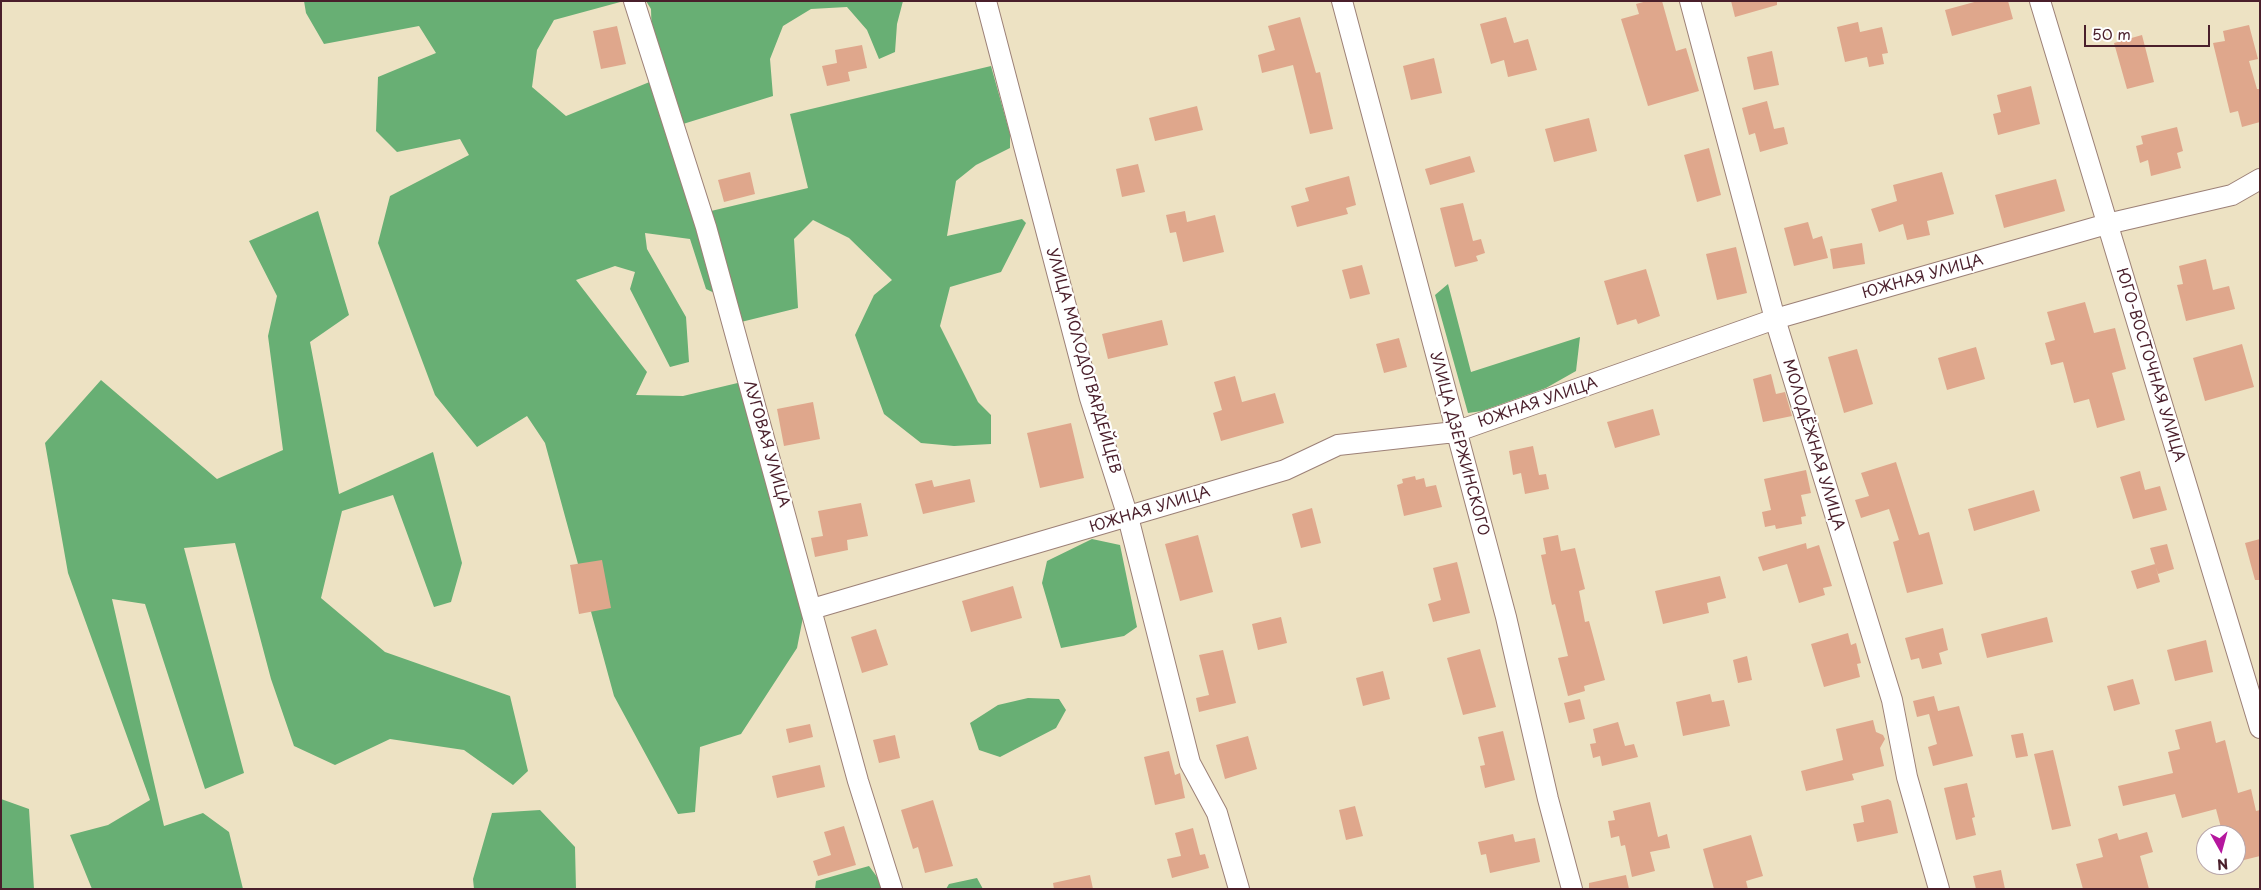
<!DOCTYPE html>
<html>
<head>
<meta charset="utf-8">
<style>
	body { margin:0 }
	#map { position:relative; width:2261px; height:890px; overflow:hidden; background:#ede2c3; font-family:"Playpen Sans",sans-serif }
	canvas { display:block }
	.frame { position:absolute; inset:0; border:2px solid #4a1f2b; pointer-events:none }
	.north { position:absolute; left:2196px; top:825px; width:50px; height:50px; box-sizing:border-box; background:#fff; border:1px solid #b7a5aa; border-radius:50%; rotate:173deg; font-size:14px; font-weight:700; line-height:20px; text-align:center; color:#4a1f2b }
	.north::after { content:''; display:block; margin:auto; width:18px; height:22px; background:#b5179e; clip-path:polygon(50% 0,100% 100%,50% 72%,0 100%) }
	.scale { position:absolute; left:2084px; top:25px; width:126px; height:22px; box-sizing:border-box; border:2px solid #4a1f2b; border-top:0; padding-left:6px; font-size:15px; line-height:18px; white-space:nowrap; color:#4a1f2b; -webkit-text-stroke:4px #fff; paint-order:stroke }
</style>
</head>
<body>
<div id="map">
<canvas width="2261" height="890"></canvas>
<div class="frame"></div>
<div class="north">N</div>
<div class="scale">50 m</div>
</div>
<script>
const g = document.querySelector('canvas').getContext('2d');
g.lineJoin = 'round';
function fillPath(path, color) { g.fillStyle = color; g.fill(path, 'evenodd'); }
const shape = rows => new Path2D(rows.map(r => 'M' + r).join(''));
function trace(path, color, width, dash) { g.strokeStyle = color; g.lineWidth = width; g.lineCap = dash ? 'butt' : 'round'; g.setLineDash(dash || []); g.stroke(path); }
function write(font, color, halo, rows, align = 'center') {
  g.font = font + ' "Playpen Sans",sans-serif'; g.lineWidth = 4.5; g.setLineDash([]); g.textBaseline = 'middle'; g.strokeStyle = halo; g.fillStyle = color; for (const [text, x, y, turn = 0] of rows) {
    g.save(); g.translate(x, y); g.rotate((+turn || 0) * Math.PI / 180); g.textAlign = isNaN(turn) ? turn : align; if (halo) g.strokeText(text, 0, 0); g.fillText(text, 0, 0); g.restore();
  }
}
fillPath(shape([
	[304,1,624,1,554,20,537,50,532,87,566,116,652,81,723,297,706,289,690,239,645,233,647,249,686,317,689,362,670,367,630,289,635,272,615,266,576,280,647,372,636,395,683,396,746,381,805,607,797,648,741,734,700,747,695,812,678,814,614,696,545,443,527,416,477,447,435,395,378,243,390,196,469,155,460,139,397,152,376,131,378,77,436,53,419,26,324,44,306,13],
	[646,1,903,1,897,24,895,52,879,59,867,30,847,7,811,9,783,26,770,59,773,96,683,124,652,42,651,9],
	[991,66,1010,134,1010,148,976,165,956,181,947,236,1022,219,1026,223,1001,272,950,287,940,326,978,402,991,415,991,444,954,446,921,443,884,414,855,335,874,295,892,280,849,238,813,220,794,239,798,308,741,322,711,211,808,188,790,114],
	[318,211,349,315,310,342,339,494,433,452,462,563,451,602,434,607,393,495,342,511,321,598,385,652,510,696,528,771,513,785,464,750,390,739,335,765,294,746,271,679,235,543,184,548,244,773,205,789,145,604,112,599,164,826,203,813,229,832,243,889,92,889,70,835,108,825,150,800,68,573,45,443,101,380,217,479,283,450,268,336,277,296,249,241],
	[1448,284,1471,372,1580,337,1576,371,1546,388,1482,411,1468,413,1435,295],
	[1092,539,1120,545,1137,627,1124,636,1061,648,1042,583,1047,561],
	[1028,698,1059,699,1066,710,1056,728,1000,757,979,750,970,723,998,705],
	[1,799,29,809,34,889,1,889],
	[540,810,575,847,576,889,474,889,473,879,492,813],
	[869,866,883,885,882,889,815,889,816,881],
	[977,878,983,889,946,889,949,884]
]), '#68af74');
fillPath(shape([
	[1647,1,1662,1,1676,51,1686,48,1699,91,1648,106,1621,19,1639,14,1636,4],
	[1731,1,1777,1,1777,5,1735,17],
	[1978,1,2008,1,2013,19,1952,36,1945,10],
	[1300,17,1316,73,1320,72,1333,129,1310,134,1293,65,1262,73,1258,55,1275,50,1268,26],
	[1506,17,1514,43,1528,39,1537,70,1508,77,1504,60,1491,64,1480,24],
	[1858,22,1860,32,1882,27,1888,53,1882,54,1884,64,1869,67,1867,57,1845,62,1837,27],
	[2249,25,2258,59,2249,61,2257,89,2260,89,2260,122,2242,127,2238,111,2230,113,2213,43,2225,41,2223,31],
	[617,26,626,64,601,69,593,31],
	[2142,35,2154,82,2127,89,2114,43],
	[862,45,867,68,848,72,850,81,827,86,822,66,837,63,835,50],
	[1772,51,1779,85,1754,90,1747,57],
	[1434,58,1442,93,1411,100,1403,66],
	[2031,86,2040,124,1998,135,1993,114,2001,112,1997,95],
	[1767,101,1774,129,1784,127,1788,144,1760,152,1755,133,1749,135,1742,108],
	[1197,106,1203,130,1155,141,1149,118],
	[1589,118,1597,151,1554,162,1545,129],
	[2177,127,2183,151,2177,153,2181,168,2151,176,2148,160,2140,163,2136,146,2143,144,2141,136],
	[1709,148,1721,195,1697,202,1684,155],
	[1470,156,1475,172,1430,185,1425,169],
	[1138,164,1145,192,1122,197,1116,169],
	[750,172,755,194,724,202,718,180],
	[1942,172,1954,214,1927,221,1930,235,1907,240,1903,224,1879,232,1871,209,1897,201,1893,185],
	[1349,176,1356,205,1346,208,1348,214,1297,227,1291,206,1309,201,1305,188],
	[2056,179,2065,211,2004,228,1995,195],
	[1463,203,1473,241,1481,239,1485,253,1476,256,1478,261,1455,267,1440,208],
	[1185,211,1187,222,1215,215,1224,252,1183,262,1176,232,1170,233,1166,215],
	[1808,222,1813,239,1822,236,1828,258,1794,266,1784,228],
	[1862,243,1865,264,1833,269,1830,249],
	[1736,247,1747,293,1717,300,1706,254],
	[2206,259,2213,290,2229,286,2235,309,2186,321,2177,285,2183,284,2179,266],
	[1362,265,1370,294,1350,299,1342,270],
	[1646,269,1660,316,1638,324,1636,319,1617,325,1604,281],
	[2085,302,2094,333,2115,328,2126,369,2112,373,2125,420,2097,428,2089,399,2074,403,2063,362,2051,365,2045,343,2055,340,2047,312],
	[1162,320,1168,345,1108,359,1102,334],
	[1399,338,1407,367,1384,373,1376,344],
	[2242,344,2254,387,2205,401,2193,358],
	[1976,347,1985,379,1947,390,1938,358],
	[1857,349,1873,404,1844,413,1828,357],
	[1771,374,1776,394,1785,392,1792,416,1763,422,1753,379],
	[1235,376,1242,402,1275,393,1284,423,1221,441,1213,413,1222,410,1214,382],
	[813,402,820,439,784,446,777,409],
	[1653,409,1660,435,1615,448,1607,422],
	[1071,423,1084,478,1040,488,1027,433],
	[1533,446,1539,475,1546,474,1549,489,1525,494,1521,473,1513,475,1509,451],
	[1896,462,1919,535,1929,532,1943,584,1907,593,1893,542,1899,540,1889,509,1861,518,1855,500,1869,496,1861,473],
	[1806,470,1811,493,1801,495,1806,516,1801,517,1802,524,1776,529,1775,525,1765,527,1762,512,1771,510,1764,479],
	[2140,471,2145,490,2160,486,2167,510,2133,519,2120,477],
	[1415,476,1416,480,1424,478,1426,487,1436,485,1442,507,1404,516,1397,485,1403,483,1402,479],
	[970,479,975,502,923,514,915,484,932,480,934,487],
	[2034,490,2040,511,1974,531,1968,509],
	[861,503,868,536,847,540,848,550,815,557,811,538,823,536,818,511],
	[1312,508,1321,543,1301,548,1292,514],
	[1198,535,1213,592,1180,601,1165,544],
	[1558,535,1561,551,1575,548,1585,589,1579,591,1585,622,1589,621,1605,680,1584,686,1585,691,1568,696,1558,658,1568,656,1555,604,1552,605,1541,555,1546,554,1543,538],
	[2260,539,2260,580,2255,580,2245,543],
	[1806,543,1807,549,1819,545,1832,586,1823,588,1825,595,1799,603,1787,564,1763,571,1758,557],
	[2167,544,2174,569,2158,574,2150,548],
	[602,560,611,608,579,614,570,565],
	[1457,562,1470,613,1433,622,1428,604,1441,600,1433,568],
	[2155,564,2160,582,2137,589,2131,571],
	[1720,576,1726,598,1707,603,1709,613,1663,624,1655,591],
	[1013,586,1022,618,971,632,962,601],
	[1281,617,1287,643,1258,650,1252,624],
	[2047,617,2053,642,1987,658,1981,634],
	[1943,628,1948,650,1939,653,1942,664,1922,669,1919,658,1911,660,1905,638],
	[876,629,888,665,862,673,851,637],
	[1848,633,1851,645,1856,643,1861,663,1857,664,1860,677,1824,687,1811,644],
	[2206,640,2213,672,2175,681,2167,650],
	[1480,649,1496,707,1463,715,1447,658],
	[1223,650,1236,703,1199,712,1196,698,1209,695,1199,655],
	[1747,656,1752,680,1738,683,1733,660],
	[1383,671,1390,699,1363,706,1356,678],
	[2133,679,2140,704,2114,711,2107,686],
	[1710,694,1712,702,1724,700,1730,726,1683,736,1676,702],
	[1934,696,1938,711,1959,706,1973,756,1933,766,1928,747,1937,744,1929,714,1917,717,1913,701],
	[1580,699,1585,719,1569,723,1564,703],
	[1873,720,1876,732,1883,735,1885,739,1880,748,1884,766,1852,774,1854,780,1806,791,1801,771,1843,760,1836,729],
	[2211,721,2216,743,2225,740,2238,793,2251,789,2256,811,2260,810,2260,856,2236,862,2236,835,2223,835,2216,809,2182,818,2175,794,2123,806,2118,786,2173,773,2168,752,2180,749,2175,730],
	[1618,722,1625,746,1634,744,1638,757,1602,766,1600,756,1593,758,1590,744,1596,743,1593,729],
	[810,724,813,737,789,743,786,729],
	[1503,731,1515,780,1485,788,1480,766,1485,765,1478,737],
	[2023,733,2028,756,2016,758,2011,735],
	[895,735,900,758,879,763,873,740],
	[1248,736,1257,769,1225,779,1216,745],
	[2053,750,2071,826,2052,830,2034,754],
	[1169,751,1175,775,1180,773,1185,798,1155,805,1144,757],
	[820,765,825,787,777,798,772,776],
	[1967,783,1975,817,1972,818,1976,835,1956,840,1944,788],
	[1888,799,1891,801,1898,833,1857,842,1853,824,1864,822,1861,806],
	[933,800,953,866,925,873,918,847,913,849,901,810],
	[1650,802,1658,837,1667,834,1670,848,1650,852,1655,871,1632,877,1625,845,1621,846,1619,836,1611,838,1608,821,1615,820,1613,811],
	[1355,806,1363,836,1346,840,1339,810],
	[844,826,856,865,818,876,813,861,831,855,824,832],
	[1193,828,1200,855,1205,854,1209,868,1172,878,1167,859,1181,856,1175,833],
	[2147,832,2153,852,2140,856,2149,889,2083,889,2076,864,2103,857,2098,839,2117,833,2119,840],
	[1513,834,1515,842,1535,838,1540,862,1490,873,1486,854,1481,855,1478,842],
	[1751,835,1763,876,1746,881,1748,889,1714,889,1703,849],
	[2001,870,2005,889,1976,889,1973,876],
	[1090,875,1093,889,1054,889,1053,883],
	[1626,875,1629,889,1589,889,1589,883]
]), '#dfa78c');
const minor = shape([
	[634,1,706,227,858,781,892,889],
	[986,1,1090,398,1128,517,1190,763,1217,813,1239,889],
	[1342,1,1506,617,1548,799,1572,889],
	[1690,1,1775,319,1892,700,1907,777,1939,889],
	[2040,1,2260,728],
	[812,609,1285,470,1338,445,1455,432,1775,319,2107,224,2232,195,2260,179]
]);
trace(minor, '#9c8077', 22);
trace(minor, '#fff', 20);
write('15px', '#4a1f2b', '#fff', [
	["ЮЖНАЯ УЛИЦА",1923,277,-16],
	["УЛИЦА МОЛОДОГВАРДЕЙЦЕВ",1083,361,74],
	["ЮГО-ВОСТОЧНАЯ УЛИЦА",2150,365,73],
	["ЮЖНАЯ УЛИЦА",1538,403,-19],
	["ЛУГОВАЯ УЛИЦА",766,444,74],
	["УЛИЦА ДЗЕРЖИНСКОГО",1459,444,75],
	["МОЛОДЁЖНАЯ УЛИЦА",1813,445,73],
	["ЮЖНАЯ УЛИЦА",1150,510,-17]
]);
</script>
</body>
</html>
